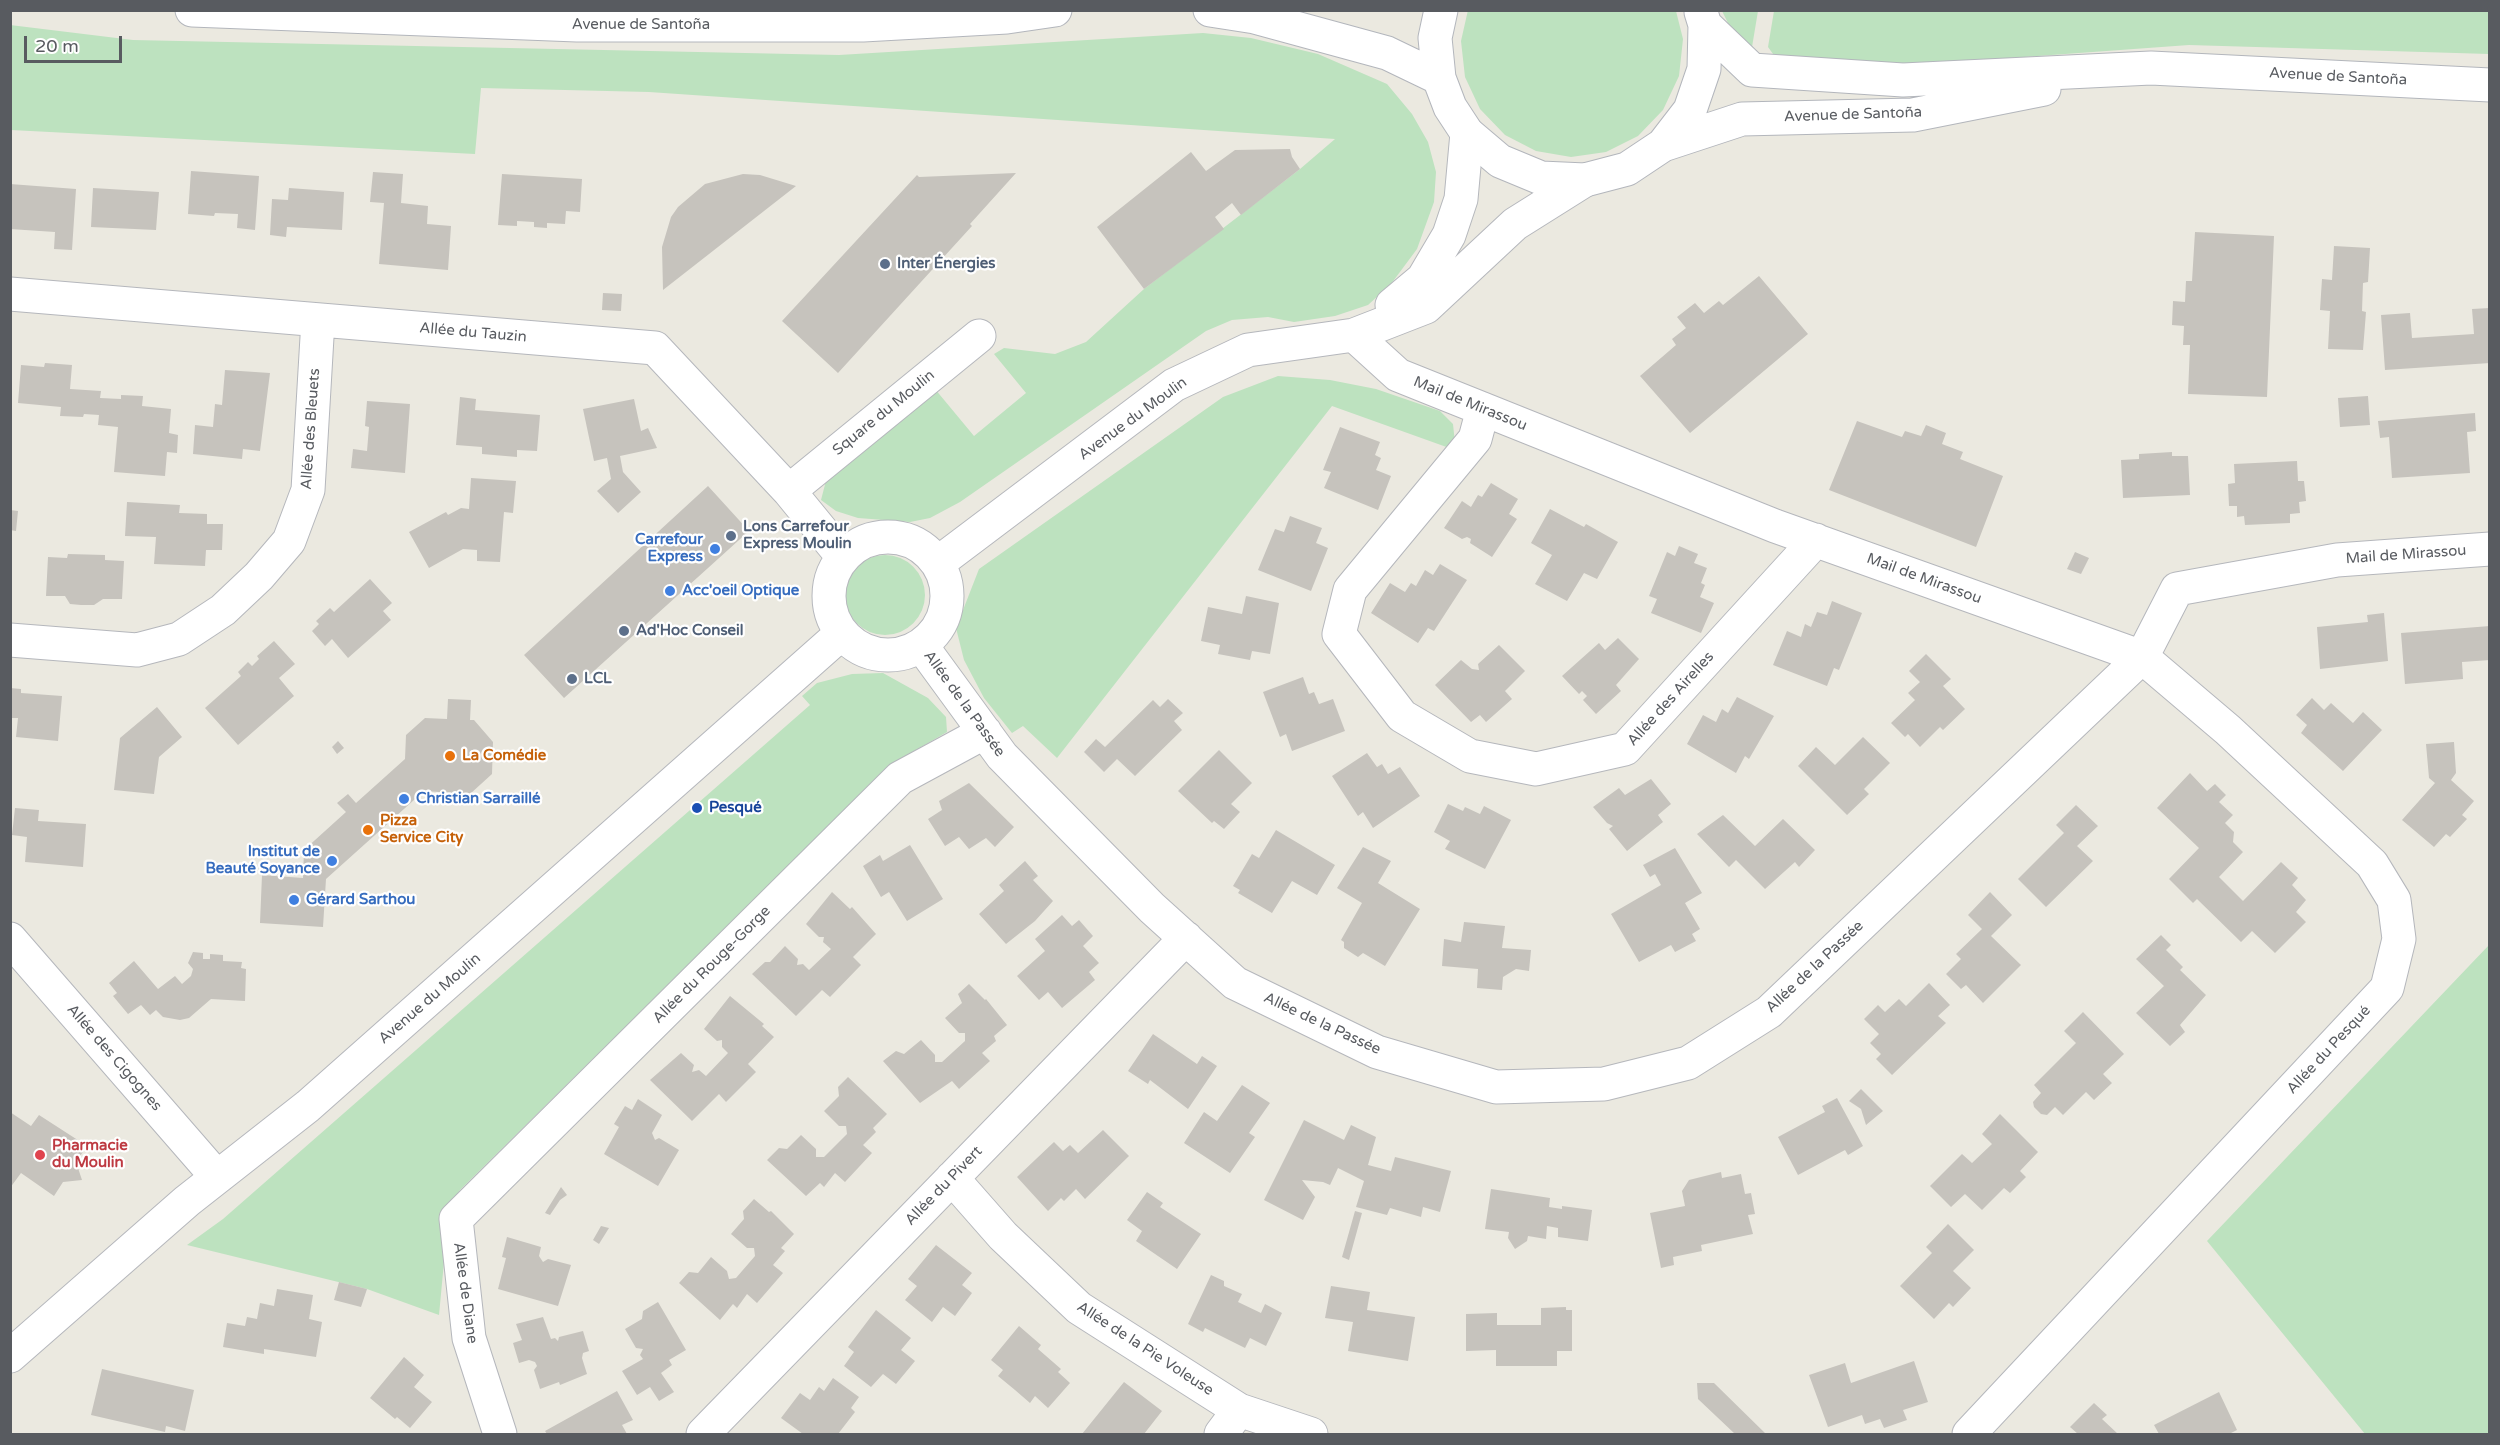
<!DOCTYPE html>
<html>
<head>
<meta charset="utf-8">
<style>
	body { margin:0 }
	#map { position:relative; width:2500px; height:1445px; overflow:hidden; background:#ebe9e0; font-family:"Varela Round",sans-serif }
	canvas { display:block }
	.frame { position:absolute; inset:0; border:12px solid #585b60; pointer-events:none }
	.scale { position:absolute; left:24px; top:36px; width:98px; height:27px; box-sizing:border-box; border:3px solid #585b60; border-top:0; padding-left:8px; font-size:18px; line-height:21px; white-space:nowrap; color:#585b60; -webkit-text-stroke:4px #fff; paint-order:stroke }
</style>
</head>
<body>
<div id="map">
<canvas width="2500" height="1445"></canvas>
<div class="frame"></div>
<div class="scale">20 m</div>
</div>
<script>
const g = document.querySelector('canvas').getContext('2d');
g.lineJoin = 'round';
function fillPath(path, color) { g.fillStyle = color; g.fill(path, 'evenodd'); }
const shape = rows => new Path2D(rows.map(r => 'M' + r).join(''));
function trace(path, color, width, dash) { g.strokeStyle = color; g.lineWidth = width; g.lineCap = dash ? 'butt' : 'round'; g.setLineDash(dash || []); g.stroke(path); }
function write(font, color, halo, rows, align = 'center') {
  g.font = font + ' "Varela Round",sans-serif'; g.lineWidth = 4.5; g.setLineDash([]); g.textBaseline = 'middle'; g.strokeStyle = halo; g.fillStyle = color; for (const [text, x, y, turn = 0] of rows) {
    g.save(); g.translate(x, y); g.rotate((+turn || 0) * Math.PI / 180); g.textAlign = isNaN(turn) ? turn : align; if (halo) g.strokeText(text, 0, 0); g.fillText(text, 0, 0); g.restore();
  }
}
fillPath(shape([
	[1468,10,1676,11,1683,39,1679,76,1663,110,1638,136,1606,152,1571,157,1536,151,1505,135,1480,109,1465,77,1461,41],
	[1722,11,1758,11,1752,47,1729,25],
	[1774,11,2489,11,2489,54,2189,45,1845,70,1781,65,1768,47],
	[10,25,133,40,839,55,1203,33,1251,38,1318,54,1387,84,1412,114,1428,142,1436,172,1434,202,1417,249,1391,284,1368,305,1335,316,1294,322,1268,317,1232,320,1206,331,960,502,930,518,910,522,858,518,836,511,821,500,828,473,935,389,974,436,1026,393,994,354,1004,348,1055,354,1086,342,1144,289,1300,169,1335,139,649,92,481,88,475,154,11,130],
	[1278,376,1330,380,1376,389,1440,411,1453,424,1455,443,1452,449,1332,406,1057,758,1023,726,1012,733,984,698,964,660,956,628,979,569,1223,397],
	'845 595a40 40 0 1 1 80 0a40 40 0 1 1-80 0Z',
	[883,673,928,698,946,717,947,732,890,765,460,1190,449,1209,439,1315,367,1289,187,1245,223,1219,810,705,802,696,817,683,852,674],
	[2489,945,2489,1434,2365,1434,2207,1241]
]), '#bde2bf');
fillPath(shape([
	[1290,149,1292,157,1300,169,1241,215,1232,203,1215,217,1224,229,1144,289,1097,227,1191,152,1206,171,1235,150],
	[191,171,259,176,255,230,237,228,238,214,215,213,214,216,188,214],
	[373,172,403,174,401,203,428,206,427,224,451,226,448,270,379,264,384,203,370,202],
	[1016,173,970,224,972,226,838,373,782,321,917,175,919,177],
	[502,174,582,179,580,212,566,211,565,224,547,223,547,228,534,227,534,222,517,221,517,226,498,225],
	[743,174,760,175,796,186,663,290,662,247,671,217,678,207,705,184],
	[10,184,76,189,72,250,54,249,55,232,10,229],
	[93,188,159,192,156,230,91,227],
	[289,188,344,192,342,230,287,227,286,237,270,235,272,199,288,200],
	[2195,232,2274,236,2267,397,2188,394,2190,345,2183,345,2184,326,2172,325,2173,301,2185,302,2186,281,2192,281],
	[2334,246,2370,248,2368,282,2363,283,2362,311,2366,312,2363,350,2328,349,2330,311,2320,310,2322,279,2332,280],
	[1759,276,1808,334,1690,433,1640,376,1676,345,1672,339,1686,328,1677,317,1695,303,1704,313,1719,301,1723,305],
	[603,293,622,294,621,311,602,310],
	[2490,308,2490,363,2385,370,2381,315,2410,313,2412,338,2474,334,2472,309],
	[45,363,72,365,70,389,101,391,100,398,121,399,121,395,143,396,142,406,171,409,169,433,178,435,177,453,167,452,165,476,114,472,118,427,98,425,99,415,84,414,83,417,60,416,61,407,18,403,21,365,44,367],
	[225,370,270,373,260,451,243,449,242,459,193,454,195,425,213,427,215,404,222,405],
	[2368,396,2370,425,2340,427,2338,398],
	[460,397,476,399,475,410,540,415,537,451,517,450,517,457,482,454,482,447,456,445],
	[634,399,641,431,648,428,657,448,620,456,623,472,641,492,618,513,597,491,611,479,607,458,594,461,583,409],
	[367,401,410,404,405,473,351,468,353,449,367,451,369,427,365,426],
	[2475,413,2476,431,2467,432,2470,473,2392,478,2389,437,2380,438,2378,421],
	[1857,421,1902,437,1905,431,1921,436,1926,425,1946,433,1942,444,1963,452,1960,459,2003,476,1976,547,1829,490],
	[1340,427,1380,442,1375,455,1381,458,1376,470,1391,476,1378,510,1324,488,1331,472,1323,470],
	[2172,452,2172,456,2188,456,2190,495,2123,498,2121,460,2139,459,2139,454],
	[2297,461,2298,481,2304,481,2306,501,2299,502,2300,513,2290,514,2290,523,2245,525,2244,516,2237,517,2237,506,2229,506,2228,484,2235,483,2234,464],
	[471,478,516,481,513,513,504,512,500,562,477,561,477,550,463,549,429,568,409,532,446,512,448,515,461,508,469,509],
	[1491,483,1518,499,1509,514,1517,519,1492,557,1470,543,1471,539,1467,537,1462,539,1444,528,1462,501,1471,507,1478,495,1482,497],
	[708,486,749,531,564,698,524,655],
	[127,502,180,505,179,513,207,514,207,524,223,524,222,550,206,550,205,566,154,564,156,537,125,536],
	[1550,509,1584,527,1586,524,1618,542,1597,579,1584,573,1567,601,1535,584,1552,555,1531,543],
	[10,510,18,511,16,531,10,530],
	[1290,516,1322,528,1316,543,1328,548,1311,591,1258,570,1275,529,1284,532],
	[1679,546,1698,554,1694,563,1707,568,1701,583,1705,585,1700,597,1714,603,1701,633,1651,613,1657,599,1649,596,1667,552,1675,556],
	[2075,552,2089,558,2081,574,2067,569],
	[68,554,105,555,105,560,124,561,122,599,103,599,94,605,81,605,70,604,65,596,46,596,48,557,67,558],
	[1440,564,1467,580,1434,631,1428,628,1418,643,1371,613,1390,583,1405,592,1411,583,1416,586,1425,570,1433,575],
	[370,579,392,603,383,611,391,620,348,658,332,639,325,646,312,631,319,624,316,621,330,608,334,612],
	[1246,596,1279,603,1270,654,1252,651,1250,660,1218,654,1220,645,1201,641,1208,607,1242,614],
	[1832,601,1862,613,1839,670,1834,668,1827,686,1773,665,1787,631,1801,637,1805,624,1811,627,1817,612,1827,615],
	[2384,613,2388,661,2320,669,2317,627,2368,622,2367,615],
	[2490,626,2490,660,2462,662,2463,679,2405,684,2401,633],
	[1618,638,1639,659,1616,685,1621,691,1596,714,1583,700,1587,696,1582,691,1579,694,1562,676,1599,643,1605,650],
	[274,641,295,664,279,678,294,696,238,745,205,708,241,676,238,672,248,662,252,666,259,659,257,656],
	[1499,645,1525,671,1505,691,1512,699,1486,722,1480,715,1471,722,1435,685,1461,660,1472,669,1479,670,1478,664],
	[1926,654,1951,679,1943,686,1965,709,1943,730,1940,727,1920,747,1908,734,1905,737,1891,723,1915,700,1908,693,1920,682,1909,671],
	[1303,677,1309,694,1314,692,1319,704,1333,699,1345,731,1292,751,1286,734,1280,737,1263,692],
	[10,688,21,689,21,693,62,696,58,741,16,737,18,718,10,718],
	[1737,697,1774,716,1749,759,1745,756,1736,773,1687,744,1703,715,1716,722,1722,709,1728,713],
	[2312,698,2324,710,2331,703,2353,723,2363,712,2382,730,2343,771,2301,733,2307,725,2296,715],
	[448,699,471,700,470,720,474,720,493,742,492,774,470,794,424,791,326,879,323,927,260,923,262,875,303,878,304,850,346,812,337,803,348,794,356,803,405,759,406,735,425,718,447,719],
	[1168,699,1183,713,1174,721,1182,730,1135,776,1117,759,1104,772,1084,752,1096,739,1105,747,1153,700,1160,707],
	[157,707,182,737,159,757,154,794,114,790,120,738],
	[1863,737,1890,763,1864,789,1869,794,1847,815,1798,766,1816,747,1835,765],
	[338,741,344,748,337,754,332,747],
	[2454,742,2456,773,2451,780,2474,801,2462,815,2467,819,2450,837,2446,834,2434,847,2402,820,2435,783,2429,778,2426,744],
	[1219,750,1252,783,1231,804,1240,812,1224,829,1214,821,1212,823,1178,791],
	[1367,753,1377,767,1382,764,1388,774,1400,767,1420,796,1373,828,1363,812,1358,816,1332,776],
	[2190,773,2207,791,2215,784,2226,795,2219,802,2233,815,2225,823,2234,832,2233,842,2243,852,2219,877,2243,901,2281,862,2298,878,2292,885,2306,900,2296,912,2306,922,2275,953,2252,931,2241,942,2197,899,2193,903,2169,879,2199,848,2157,808],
	[1651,779,1671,804,1658,815,1663,822,1627,851,1609,829,1613,826,1607,823,1593,807,1619,788,1625,795],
	[969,783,1014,827,995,847,986,838,969,849,959,837,945,846,928,819,942,810,939,801],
	[1448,804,1463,811,1465,807,1480,814,1484,806,1511,820,1485,869,1445,849,1450,841,1434,832],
	[2076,805,2098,826,2077,846,2093,861,2046,907,2018,879,2064,833,2056,825],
	[15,808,39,810,38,821,86,824,83,867,25,862,27,837,12,835],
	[1723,815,1755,846,1783,819,1815,850,1799,867,1795,862,1765,889,1736,860,1729,867,1697,834],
	[1276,830,1335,865,1317,895,1292,881,1272,913,1238,893,1240,890,1233,886,1252,854,1259,858],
	[910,845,943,899,907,921,889,892,881,897,863,866,880,855,883,861],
	[1363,847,1391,861,1378,883,1420,909,1385,966,1363,953,1358,957,1344,948,1344,942,1341,940,1362,903,1337,888],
	[1675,848,1702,893,1685,903,1700,929,1692,934,1696,941,1675,952,1671,945,1639,962,1611,914,1661,885,1655,874,1650,877,1643,865],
	[1025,861,1038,876,1033,880,1053,901,1035,921,1006,944,979,914,1004,891,999,885],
	[832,892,850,909,852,907,876,934,853,957,861,965,830,997,822,990,796,1016,752,974,765,962,770,962,785,946,798,959,797,965,803,964,809,970,831,949,823,942,824,937,819,937,806,924],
	[1990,892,2012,915,1991,936,2021,965,1983,1003,1966,985,1961,989,1946,974,1961,959,1956,954,1982,929,1968,915],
	[1062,915,1072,926,1079,920,1093,936,1083,946,1099,963,1089,972,1095,980,1062,1008,1048,992,1039,1000,1017,976,1045,951,1035,939],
	[1464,922,1505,926,1502,948,1531,950,1529,971,1516,969,1503,977,1502,990,1477,988,1478,969,1442,966,1444,939,1461,942],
	[2161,935,2171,945,2166,950,2183,967,2180,970,2206,995,2180,1025,2185,1032,2170,1046,2136,1013,2164,986,2136,959],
	[193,952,203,953,203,959,210,959,210,954,223,955,223,961,242,962,241,968,246,969,245,1001,211,999,189,1018,180,1020,163,1017,156,1010,150,1015,141,1005,128,1014,113,996,117,993,109,983,134,961,158,989,175,976,182,984,191,976,193,969,188,963],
	[1929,983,1950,1005,1938,1016,1946,1023,1892,1075,1876,1059,1881,1054,1870,1043,1879,1034,1864,1019,1878,1005,1885,1012,1899,999,1906,1006],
	[969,984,985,1000,986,999,1007,1025,994,1036,996,1041,982,1053,990,1061,959,1089,952,1081,920,1103,883,1061,896,1051,904,1054,921,1040,935,1055,935,1062,942,1062,965,1041,965,1033,959,1033,945,1018,962,1003,958,994],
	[730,996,764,1024,762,1026,774,1037,748,1064,756,1072,726,1102,719,1094,692,1121,650,1080,681,1053,694,1065,692,1072,699,1070,706,1076,728,1053,722,1047,722,1040,717,1041,704,1029],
	[2083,1012,2124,1054,2103,1074,2112,1083,2094,1100,2086,1092,2063,1115,2055,1107,2047,1115,2041,1114,2034,1107,2033,1102,2041,1093,2034,1085,2076,1043,2064,1031],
	[1153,1034,1197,1064,1202,1056,1217,1066,1188,1109,1150,1080,1148,1084,1128,1071],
	[848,1077,887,1114,873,1128,876,1132,863,1145,872,1153,845,1182,835,1173,824,1187,820,1183,806,1196,767,1160,779,1148,787,1149,801,1135,816,1149,816,1157,824,1157,847,1134,846,1126,839,1126,824,1111,839,1096,838,1087],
	[1242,1085,1270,1103,1249,1133,1255,1137,1230,1173,1184,1143,1204,1112,1217,1121],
	[1861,1089,1883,1111,1866,1125,1861,1109,1849,1101],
	[1837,1098,1863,1146,1848,1155,1845,1150,1798,1175,1778,1137,1825,1112,1822,1106],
	[638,1099,662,1115,652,1133,655,1140,659,1138,679,1150,658,1186,604,1154,619,1127,614,1124,625,1106,632,1110],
	[10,1112,31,1126,39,1115,87,1146,76,1162,82,1180,63,1182,54,1196,21,1173,10,1188],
	[2000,1114,2038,1152,2020,1171,2026,1177,2010,1193,2004,1188,1982,1210,1965,1194,1951,1207,1930,1186,1962,1154,1972,1163,1992,1144,1982,1134],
	[1304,1120,1344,1140,1351,1125,1376,1137,1368,1165,1391,1171,1395,1157,1451,1171,1440,1212,1423,1207,1421,1217,1390,1208,1387,1215,1356,1207,1364,1181,1338,1168,1330,1185,1323,1182,1302,1180,1315,1197,1303,1220,1264,1200],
	[1103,1130,1129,1156,1085,1199,1076,1189,1064,1201,1061,1198,1048,1211,1017,1177,1054,1142,1063,1151,1070,1145,1078,1153],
	[1721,1172,1722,1178,1741,1174,1745,1194,1751,1193,1755,1214,1748,1215,1753,1234,1701,1245,1702,1251,1673,1257,1674,1265,1661,1268,1650,1213,1685,1206,1682,1191,1689,1180],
	[561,1187,567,1195,560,1200,550,1215,545,1213],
	[1491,1189,1550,1198,1549,1207,1562,1209,1562,1206,1592,1210,1588,1241,1558,1237,1558,1228,1547,1226,1546,1239,1528,1236,1527,1241,1515,1249,1508,1238,1509,1232,1485,1229],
	[1147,1192,1163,1203,1160,1207,1201,1234,1177,1269,1136,1241,1142,1231,1127,1220],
	[754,1199,769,1212,771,1211,794,1234,781,1248,785,1251,773,1265,783,1273,757,1303,747,1294,737,1308,733,1304,720,1320,679,1283,689,1272,698,1273,711,1257,727,1271,729,1279,736,1278,755,1256,754,1248,747,1248,731,1234,744,1219,743,1211],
	[1355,1211,1362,1213,1349,1260,1342,1257],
	[1948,1224,1974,1250,1953,1271,1971,1288,1953,1307,1949,1303,1934,1319,1900,1286,1932,1253,1926,1247],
	[601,1226,609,1228,599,1244,593,1240],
	[507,1237,541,1247,539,1256,543,1262,548,1259,571,1265,558,1306,498,1289,506,1258,502,1257],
	[936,1245,972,1273,962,1285,972,1293,955,1316,943,1307,932,1322,905,1300,917,1286,908,1279],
	[1211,1275,1224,1281,1224,1286,1242,1294,1238,1302,1261,1313,1265,1304,1282,1313,1266,1346,1250,1338,1245,1348,1205,1328,1203,1332,1188,1324],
	[339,1282,367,1289,361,1307,334,1300],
	[1331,1286,1370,1292,1367,1310,1415,1317,1408,1361,1348,1351,1353,1322,1325,1318],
	[277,1289,313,1295,309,1319,322,1322,316,1357,264,1349,264,1354,223,1347,227,1323,245,1326,247,1317,257,1319,260,1303,274,1306],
	[658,1302,686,1350,669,1360,672,1365,661,1373,674,1392,659,1401,650,1387,637,1395,622,1371,643,1359,640,1355,643,1349,636,1348,625,1329,642,1319,643,1311],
	[1566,1307,1566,1310,1572,1310,1572,1351,1557,1351,1557,1366,1496,1366,1496,1350,1466,1351,1466,1314,1497,1313,1497,1325,1541,1325,1541,1308],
	[876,1310,911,1338,901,1350,915,1361,896,1384,883,1374,871,1387,844,1366,854,1352,848,1347],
	[543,1317,551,1339,555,1338,558,1341,559,1337,583,1331,589,1351,583,1353,582,1358,587,1374,560,1385,559,1382,540,1389,534,1370,537,1366,535,1362,529,1360,519,1363,513,1343,522,1340,516,1324],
	[1019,1326,1041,1345,1038,1349,1061,1369,1058,1372,1070,1383,1048,1408,1035,1396,1030,1403,1015,1390,998,1376,1003,1370,991,1360],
	[404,1357,424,1375,414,1387,432,1402,410,1428,397,1417,395,1419,370,1398],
	[1914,1361,1928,1402,1903,1410,1907,1420,1884,1428,1880,1419,1865,1424,1862,1415,1828,1427,1809,1375,1845,1363,1851,1383],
	[102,1369,194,1390,185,1431,166,1426,165,1432,91,1415],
	[833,1378,859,1397,851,1408,855,1412,838,1434,803,1434,781,1418,800,1393,810,1400,819,1387,824,1391],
	[1124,1382,1162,1411,1144,1434,1082,1434],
	[1697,1383,1714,1383,1766,1434,1735,1434,1698,1399],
	[617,1391,633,1420,622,1425,627,1434,547,1434,545,1431],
	[2219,1392,2237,1430,2229,1434,2159,1434,2154,1425],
	[2094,1403,2107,1415,2102,1419,2118,1434,2078,1434,2070,1427]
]), '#c6c3bd');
const minor = shape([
	[10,294,655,348,789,491,843,557],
	[1392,305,1423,279,1449,235,1461,199,1467,133],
	[1354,335,1398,375,1775,526,2142,657,2177,589,2337,560,2490,549],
	[1483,409,1475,439,1350,590,1339,634,1402,716,1470,756,1536,769,1625,749,1816,540],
	[789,491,979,336],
	'829 596a59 59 0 1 1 118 0a59 59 0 1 1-118 0Z',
	[938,563,1174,385,1248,350,1354,335,1426,307,1515,224,1585,180],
	[10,640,137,650,179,639,223,610,259,576,289,541,308,490,318,320],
	[921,645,1002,756,1152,908,1235,983,1377,1052,1496,1087,1604,1084,1688,1063,1769,1012,2142,657,2228,730,2372,864,2394,900,2399,939,2387,988,1969,1434],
	[10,939,217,1177],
	[952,1178,1003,1236,1079,1308,1239,1410,1311,1434],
	[10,1356,187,1201,308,1106,842,633],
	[500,1434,469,1338,456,1219,900,778,985,732],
	[703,1434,1186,938],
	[1221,1434,1239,1410]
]);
const secondary = shape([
	[192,10,577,25,863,25,1007,17,1055,10],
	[1210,10,1255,17,1387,53,1439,78],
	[1441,10,1435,38,1439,78,1450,107,1467,133,1500,161,1541,178,1585,180,1627,169,1663,145,1690,110,1704,69,1705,25,1701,12],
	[1705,25,1752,70,1903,80,2151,68,2490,85],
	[1663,145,1742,119,1913,115,2044,89]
]);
trace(minor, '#b5b7bc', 35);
trace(secondary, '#b3b6bc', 35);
trace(minor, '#fff', 33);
trace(secondary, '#fff', 33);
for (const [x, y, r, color] of [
	[885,264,6,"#5c6f8a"],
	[731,536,6,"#5c6f8a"],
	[715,549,6,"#3f7fe0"],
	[670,591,6,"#3f7fe0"],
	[624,631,6,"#5c6f8a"],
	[572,679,6,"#5c6f8a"],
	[450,756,6,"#e8710a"],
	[404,799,6,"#3f7fe0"],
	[697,808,6,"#1a4fb4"],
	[368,830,6,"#e8710a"],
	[332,861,6,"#3f7fe0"],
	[294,900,6,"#3f7fe0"],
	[40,1155,6,"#e0444e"]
]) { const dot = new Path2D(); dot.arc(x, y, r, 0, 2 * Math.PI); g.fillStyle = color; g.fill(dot); trace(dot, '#fff', 2); }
write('15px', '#585b60', '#fff', [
	["Avenue de Santoña",641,25],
	["Avenue de Santoña",2338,77,3],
	["Avenue de Santoña",1853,115,-2],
	["Allée du Tauzin",473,333,5],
	["Mail de Mirassou",1470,404,22],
	["Square du Moulin",884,413,-39],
	["Avenue du Moulin",1133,419,-36],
	["Allée des Bleuets",311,429,-86],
	["Mail de Mirassou",2406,555,-4],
	["Mail de Mirassou",1924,579,20],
	["Allée des Airelles",1671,699,-48],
	["Allée de la Passée",964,704,54],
	["Allée du Rouge-Gorge",712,965,-45],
	["Allée de la Passée",1815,967,-43],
	["Avenue du Moulin",430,999,-41],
	["Allée de la Passée",1322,1024,25],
	["Allée du Pesqué",2329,1050,-47],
	["Allée des Cigognes",114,1058,49],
	["Allée du Pivert",944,1186,-46],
	["Allée de Diane",465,1293,82],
	["Allée de la Pie Voleuse",1145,1349,33]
]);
write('bold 15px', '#4e5e75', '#fff', [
	["Inter Énergies",897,264],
	["Lons Carrefour",743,527],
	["Express Moulin",743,544],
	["Ad'Hoc Conseil",636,631],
	["LCL",584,679]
], 'left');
write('bold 15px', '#366cbe', '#fff', [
	["Carrefour",703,540,"right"],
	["Express",703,557,"right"],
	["Acc'oeil Optique",682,591],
	["Christian Sarraillé",416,799],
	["Institut de",320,852,"right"],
	["Beauté Soyance",320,869,"right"],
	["Gérard Sarthou",306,900]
], 'left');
write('bold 15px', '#c56008', '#fff', [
	["La Comédie",462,756],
	["Pizza",380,821],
	["Service City",380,838]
], 'left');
write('bold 15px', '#164399', '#fff', [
	["Pesqué",709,808]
], 'left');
write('bold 15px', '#be3a42', '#fff', [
	["Pharmacie",52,1146],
	["du Moulin",52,1163]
], 'left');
</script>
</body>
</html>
